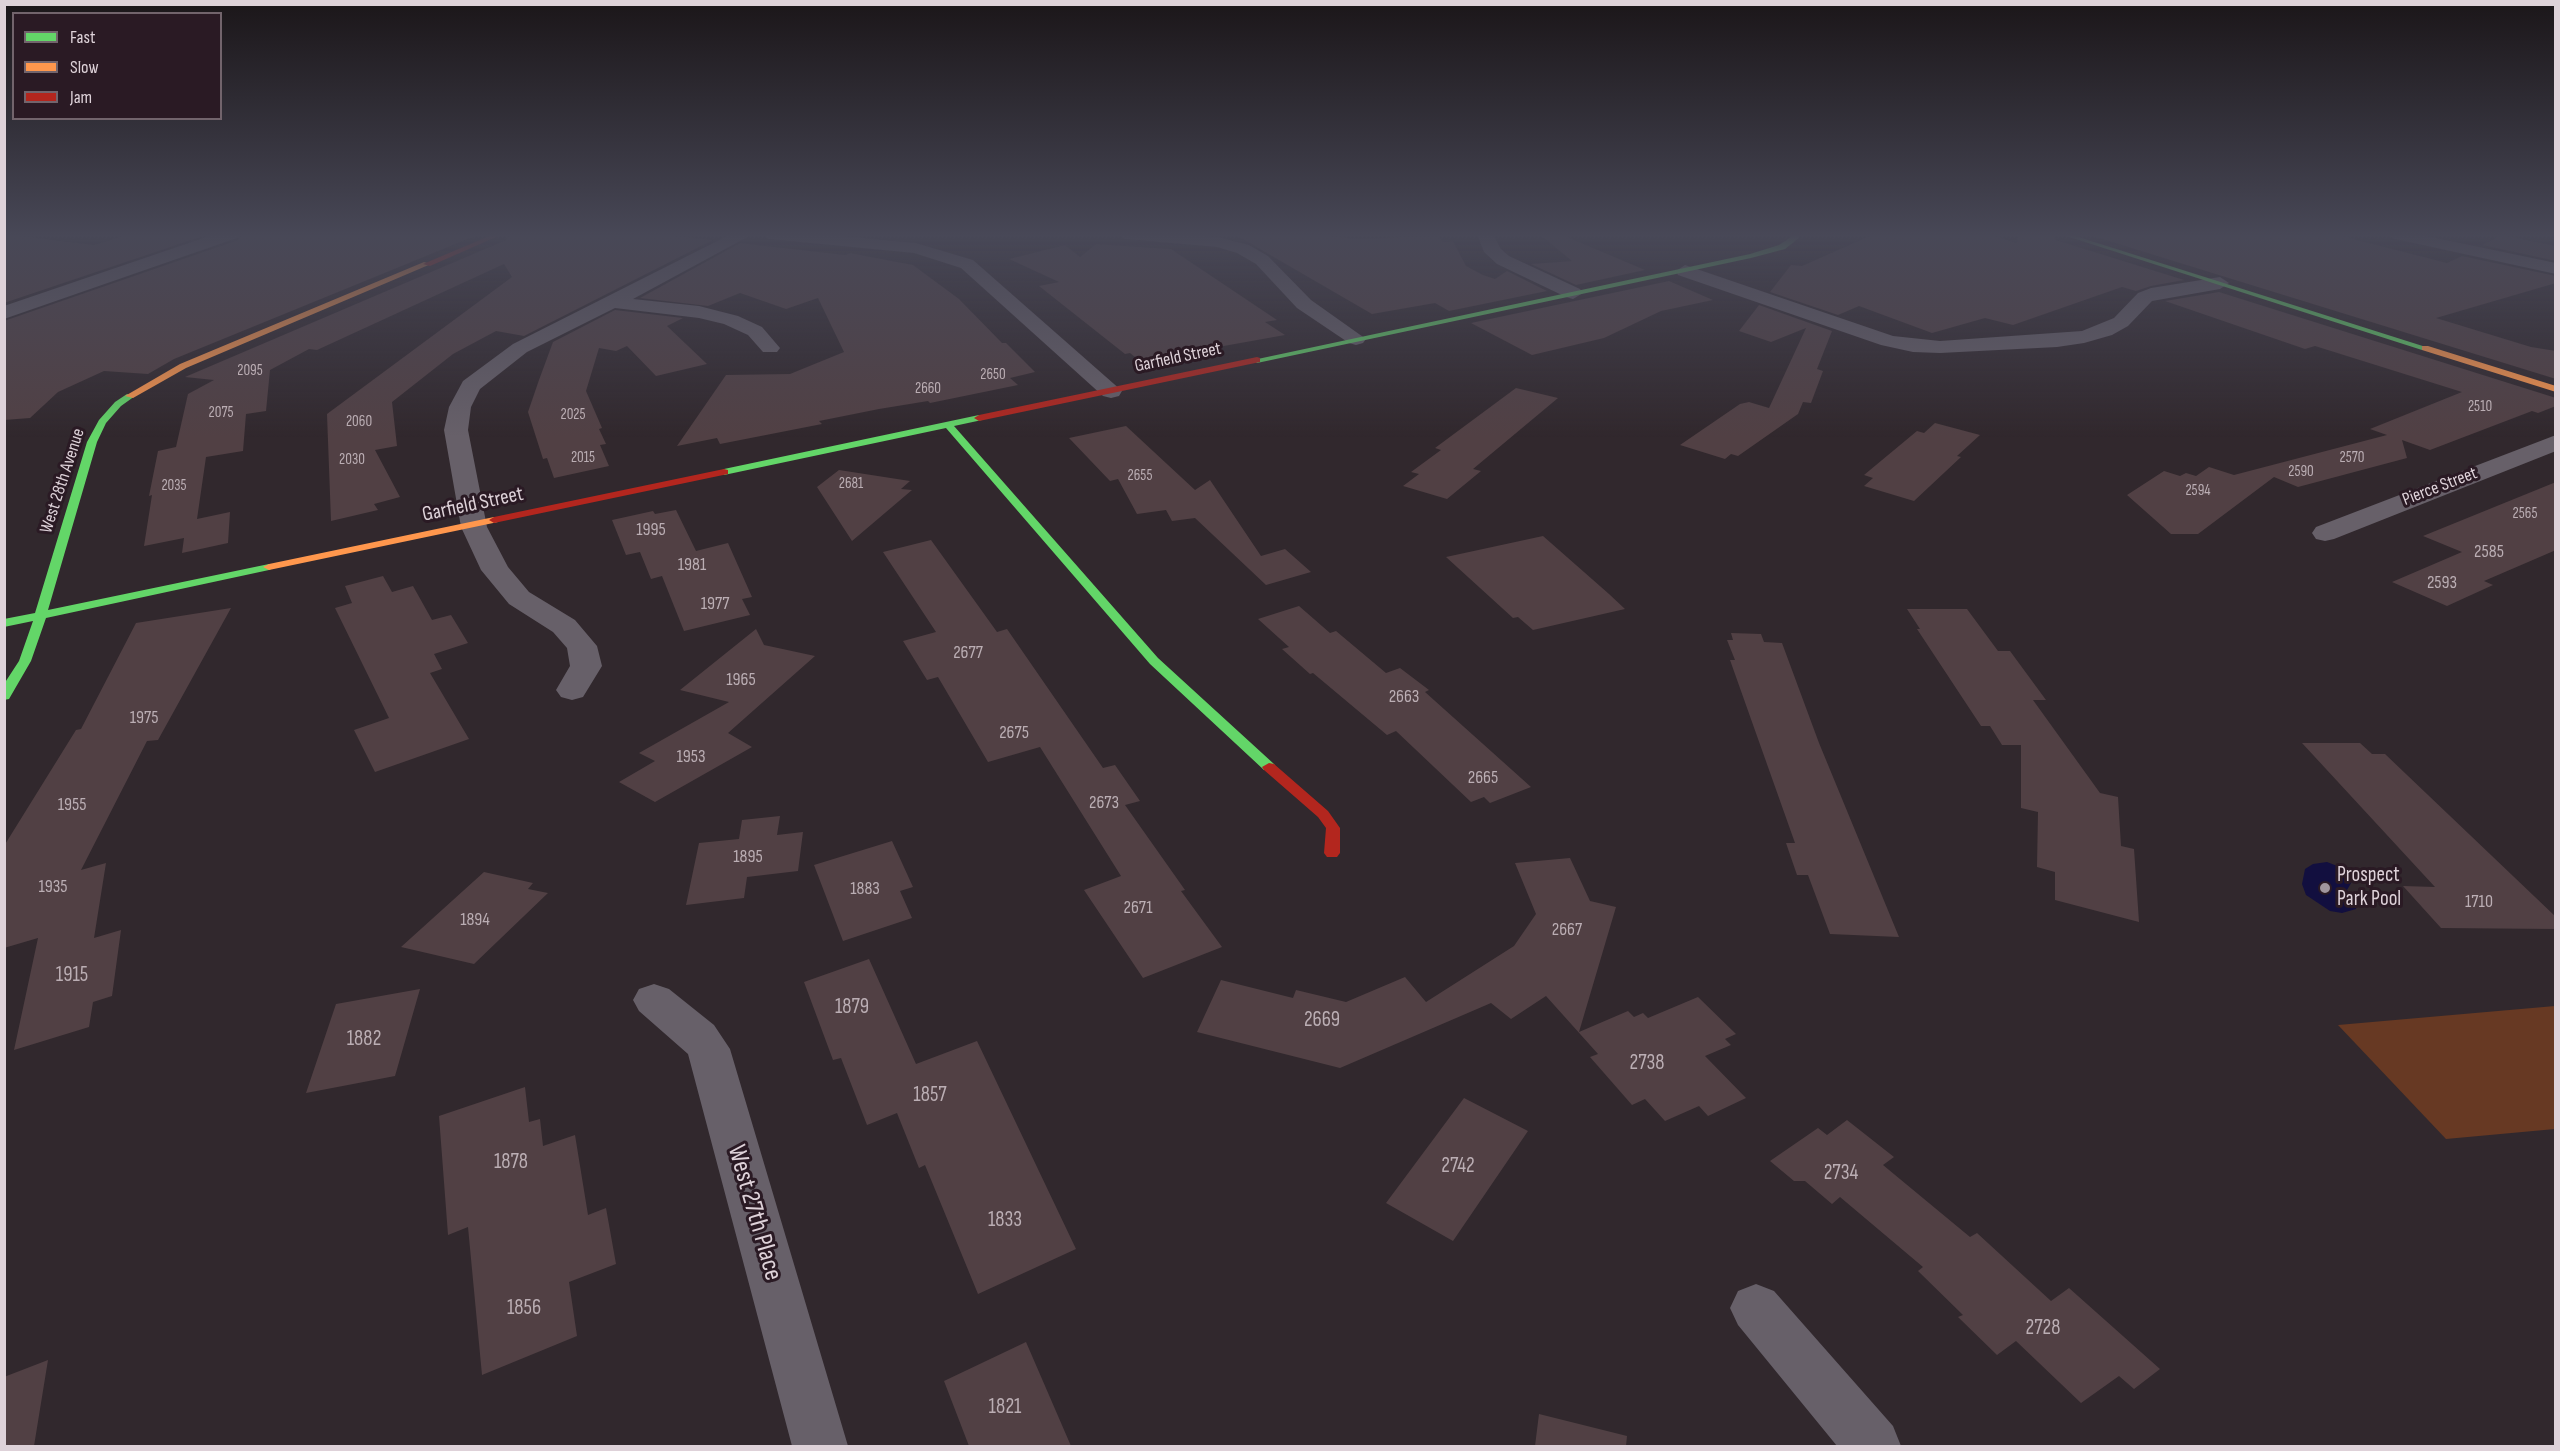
<!DOCTYPE html>
<html>
<head>
<meta charset="utf-8">
<style>
  body { margin:0 }
  #map { position:relative; width:2560px; height:1451px; overflow:hidden; background:#31282d; font-family:"Sofia Sans Condensed",sans-serif }
  canvas { display:block }
  .frame { position:absolute; inset:0; border:6px solid #ded2d9; pointer-events:none }
  .legend { position:absolute; left:12px; top:12px; width:210px; height:108px; box-sizing:border-box; background:#2a1a24; border:2px solid #72646c; margin:0; padding:8px 10px; list-style:none; font-size:18px; color:#ded2d9 }
  .legend li { display:flex; align-items:center; gap:12px; height:30px }
  .legend b { width:30px; border:2px solid #72646c }
</style>
</head>
<body>
<div id="map">
<canvas width="2560" height="1451"></canvas>
<div class="frame"></div>
<ul class="legend">
<li><b style="height:8px;background:#63d668"></b>Fast</li>
<li><b style="height:8px;background:#ff974d"></b>Slow</li>
<li><b style="height:8px;background:#b3261e"></b>Jam</li>
</ul>
</div>
<script>
const ctx = document.querySelector('canvas').getContext('2d');
ctx.lineJoin = 'round';
function fill(path, color) { ctx.fillStyle = color; ctx.fill(path, 'evenodd'); }
const shape = rows => new Path2D(rows.map(r => 'M' + r).join(''));
function strokePath(path, color, width, dash) { ctx.strokeStyle = color; ctx.lineWidth = width; ctx.lineCap = dash ? 'butt' : 'round'; ctx.setLineDash(dash || []); ctx.stroke(path); }
function write(font, color, halo, rows, align = 'center') {
  ctx.font = font + ' "Sofia Sans Condensed",sans-serif'; ctx.lineWidth = 6; ctx.setLineDash([]); ctx.textBaseline = 'middle'; ctx.strokeStyle = halo; ctx.fillStyle = color; for (const [text, x, y, turn = 0] of rows) {
    ctx.save(); ctx.translate(x, y); ctx.rotate((+turn || 0) * Math.PI / 180); ctx.textAlign = isNaN(turn) ? turn : align; if (halo) ctx.strokeText(text, 0, 0); ctx.fillText(text, 0, 0); ctx.restore();
  }
}
const green = shape([
  [2555,1006,2555,1129,2446,1139,2338,1025]
]);
const water = shape([
  [2327,862,2345,869,2354,878,2347,890,2357,904,2356,909,2342,913,2330,911,2306,895,2302,884,2305,869,2313,864]
]);
const building = shape([
  [4,234,94,245,130,234,209,234,4,303],
  [242,234,480,234,174,359,148,374,104,371,58,392,30,418,4,420,4,321,238,240],
  [510,234,653,234,713,240,524,336,496,331,453,354,392,402,397,446,375,450,400,497,374,504,378,510,331,521,327,414,512,277,504,264,317,350,309,349,270,370,266,411,246,414,243,451,206,457,197,519,230,512,228,543,182,553,184,538,144,546,152,495,149,496,158,451,176,447,188,394,214,380,185,377,506,240],
  [1234,234,1327,234,1334,237,1361,239,1438,236,1443,242,1453,241,1466,266,1483,275,1495,279,1507,271,1547,291,1449,311,1435,303,1372,314],
  [1539,234,1560,234,1645,270,1576,285,1531,264,1572,261],
  [1874,234,1988,234,2017,243,2018,234,2053,234,2056,240,2184,280,2151,286,2136,291,2122,287,2013,325,1985,318,1932,333,1859,306,1838,315,1770,292,1791,265,1802,266],
  [2086,234,2334,234,2447,263,2462,256,2556,276,2556,283,2436,318,2531,347,2556,351,2556,379],
  [2502,235,2556,246,2556,261,2482,245],
  [740,243,845,255,850,253,913,265,959,299,1002,343,1006,343,1035,372,1010,378,1018,385,930,403,928,401,879,409,819,421,822,424,720,444,717,438,677,446,726,375,790,374,844,352,818,298,786,309,740,293,708,306,640,298],
  [1096,244,1171,249,1277,320,1265,322,1285,335,1140,361,1130,353,1125,354,1039,286,1059,282,1009,259,1065,245,1080,257],
  [1669,281,1713,300,1661,311,1604,338,1532,355,1471,323],
  [2219,292,2556,398,2556,406,2538,413,2532,411,2430,450,2402,440,2407,458,2298,487,2274,477,2198,534,2171,534,2127,495,2164,471,2180,476,2186,473,2196,476,2209,467,2234,475,2387,435,2370,429,2462,392,2315,346,2305,349,2165,301],
  [1759,305,1832,331,1817,369,1823,371,1811,403,1803,402,1798,414,1738,456,1731,454,1725,459,1680,445,1740,404,1749,402,1769,408,1806,328,1771,342,1739,331],
  [615,310,683,318,667,326,707,364,656,376,627,346,616,351,599,348,586,391,602,428,599,429,606,444,600,445,609,466,554,478,547,458,543,459,528,412,539,380,553,342],
  [1516,388,1558,398,1473,469,1481,471,1447,499,1403,486,1419,474,1411,472,1441,450,1435,448],
  [1935,423,1980,435,1957,456,1961,457,1914,501,1864,486,1873,478,1864,475,1917,431,1924,433],
  [1126,426,1195,490,1210,480,1261,556,1285,549,1311,572,1266,585,1195,518,1172,521,1166,510,1137,514,1118,479,1110,481,1069,438],
  [839,470,910,481,901,489,912,490,852,541,817,487],
  [2556,482,2556,550,2484,581,2493,585,2447,606,2392,582,2462,552,2423,536],
  [676,510,696,551,728,543,752,597,742,599,750,615,684,631,662,576,651,579,640,552,626,555,612,520,653,511,655,514],
  [1543,536,1609,594,1625,609,1533,630,1518,617,1513,618,1446,557],
  [931,540,997,632,1007,629,1103,768,1115,765,1140,801,1125,805,1185,890,1181,891,1222,947,1143,978,1084,890,1121,876,1040,747,988,762,938,677,927,680,903,641,936,632,883,552],
  [383,576,392,592,413,586,432,620,451,615,468,643,434,654,442,669,430,673,469,739,375,772,354,730,389,718,335,608,352,603,345,586],
  [1299,606,1330,633,1336,631,1386,673,1400,668,1429,690,1425,692,1531,787,1490,803,1484,797,1471,802,1396,731,1387,735,1313,673,1310,674,1282,649,1289,647,1258,619],
  [231,608,158,740,147,741,81,870,106,863,94,938,121,930,112,996,93,1002,89,1027,14,1050,38,938,4,948,4,846,76,730,81,729,136,623],
  [1907,609,1967,609,1998,651,2010,651,2046,700,2033,700,2100,793,2118,797,2121,846,2134,849,2139,922,2055,900,2055,872,2037,867,2038,812,2021,808,2021,745,2002,745,1990,726,1981,726,1917,629,1920,629],
  [756,629,764,645,815,656,728,733,752,747,655,802,619,782,655,761,639,753,729,702,680,690],
  [1731,633,1761,634,1764,642,1782,643,1819,743,1899,937,1830,934,1808,875,1797,875,1786,843,1795,843,1730,660,1735,660,1727,640,1733,640],
  [2302,743,2360,743,2372,754,2385,754,2556,917,2556,929,2441,928,2403,886,2435,887],
  [780,816,777,835,803,832,798,871,747,877,744,898,686,905,699,843,739,839,742,820],
  [892,841,913,887,900,891,912,918,843,941,814,865],
  [1570,858,1590,901,1616,907,1579,1032,1628,1011,1634,1017,1643,1013,1648,1018,1698,997,1736,1034,1725,1039,1731,1045,1705,1056,1746,1098,1708,1116,1699,1106,1665,1121,1645,1099,1632,1105,1590,1057,1598,1054,1546,996,1511,1019,1491,1003,1340,1068,1197,1032,1221,980,1293,998,1296,990,1346,1002,1405,977,1426,1002,1514,946,1536,914,1515,863],
  [484,872,533,883,528,889,548,893,474,964,401,947],
  [869,959,916,1064,977,1041,1076,1249,978,1294,925,1165,919,1168,897,1113,867,1125,841,1058,833,1060,804,982],
  [420,989,395,1076,306,1093,336,1004],
  [525,1087,529,1122,540,1119,543,1146,575,1135,588,1215,606,1208,616,1264,569,1282,577,1336,482,1375,468,1227,448,1235,439,1116],
  [1464,1098,1528,1131,1453,1241,1386,1203],
  [1847,1120,1894,1157,1883,1165,1970,1237,1977,1233,2051,1301,2069,1288,2160,1369,2134,1389,2119,1376,2081,1403,2016,1341,1997,1355,1958,1317,1963,1315,1918,1271,1923,1267,1840,1197,1832,1204,1805,1181,1794,1181,1770,1161,1818,1128,1827,1135],
  [1026,1342,1071,1446,969,1446,944,1381],
  [48,1360,34,1446,4,1446,4,1377],
  [1539,1414,1627,1436,1626,1446,1535,1446]
]);
const street = shape([
  [215,234,240,234,237,238,4,319,4,306,215,234],
  [731,234,753,234,633,299,699,306,738,316,762,327,780,348,777,352,763,352,748,335,724,324,699,318,615,308,527,352,480,389,471,407,468,430,487,527,508,567,529,592,575,620,597,646,602,666,583,697,572,700,561,697,556,690,570,666,567,648,553,632,509,604,481,570,461,527,444,430,449,407,463,381,513,344,731,234],
  [760,234,820,234,916,243,973,260,1122,391,1119,396,1111,398,1103,396,961,268,914,253,769,239,760,234],
  [1116,234,1181,234,1218,237,1249,245,1268,256,1311,300,1366,339,1363,343,1356,345,1349,343,1297,308,1256,264,1237,253,1217,247,1125,239,1116,234],
  [1477,234,1493,234,1501,249,1509,256,1580,289,1583,293,1573,299,1566,297,1497,264,1484,252,1477,234],
  [2386,234,2417,234,2556,263,2556,274,2395,239,2386,234],
  [1685,265,1893,336,1940,341,2082,331,2114,318,2138,293,2151,288,2220,277,2229,283,2220,289,2152,301,2128,326,2112,335,2084,343,2057,347,1940,353,1913,352,1881,345,1678,275,1676,271,1685,265],
  [2556,435,2556,451,2334,539,2325,541,2316,539,2312,533,2316,527,2556,435],
  [654,984,669,989,714,1025,730,1049,848,1446,792,1446,688,1054,639,1011,633,1000,639,989,654,984],
  [1756,1284,1774,1291,1893,1426,1901,1446,1837,1446,1738,1325,1730,1308,1738,1291,1756,1284]
]);
const fast = shape([
  [1792,234,1798,234,1799,238,1785,249,1751,258,1257,363,1253,360,1750,254,1779,245,1791,237,1792,234],
  [2060,234,2069,234,2429,348,2422,350,2060,234],
  [127,394,135,396,121,406,106,423,97,442,48,610,269,564,275,567,269,570,46,618,31,661,9,699,4,700,4,684,19,661,33,621,4,627,4,619,35,613,87,442,99,420,115,402,127,394],
  [979,415,982,416,982,420,954,426,1158,658,1274,764,1276,767,1274,770,1264,770,1150,664,946,428,724,475,719,472,724,469,979,415]
]);
const slow = shape([
  [424,262,431,264,186,368,133,398,125,396,180,364,424,262],
  [2422,346,2428,346,2556,386,2556,392,2422,350,2422,346],
  [494,517,499,520,498,522,269,570,263,567,269,564,494,517]
]);
const jam = shape([
  [494,234,503,234,430,266,423,264,494,234],
  [1257,357,1260,358,1260,362,979,421,974,418,979,415,1257,357],
  [724,469,728,470,728,474,494,523,489,520,494,517,724,469],
  [1269,763,1274,764,1328,811,1340,828,1340,853,1337,857,1327,857,1324,853,1326,828,1318,817,1264,770,1262,767,1269,763]
]);
const markers = [
  [2325,888,6,"#a1969d"]
];
const farNumbernames = [
  ["2095",250,371],
  ["2650",993,375],
  ["2660",928,389],
  ["2510",2480,407],
  ["2075",221,413],
  ["2025",573,415],
  ["2060",359,422],
  ["2015",583,458],
  ["2570",2352,458],
  ["2030",352,460],
  ["2590",2301,472],
  ["2655",1140,476],
  ["2681",851,484],
  ["2035",174,486],
  ["2594",2198,491],
  ["2565",2525,514]
];
const farStreetnames = [
  ["Garfield Street",1178,358,-12],
  ["West 28th Avenue",63,481,-72],
  ["Pierce Street",2440,487,-21]
];
const numberNames = [
  ["1995",651,530],
  ["2585",2489,552],
  ["1981",692,565],
  ["2593",2442,583],
  ["1977",715,604],
  ["2677",968,653],
  ["1965",741,680],
  ["2663",1404,697],
  ["1975",144,718],
  ["2675",1014,733],
  ["1953",691,757],
  ["2665",1483,778],
  ["2673",1104,803],
  ["1955",72,805],
  ["1895",748,857],
  ["1935",53,887],
  ["1883",865,889],
  ["1710",2479,902],
  ["2671",1138,908],
  ["1894",475,920],
  ["2667",1567,930]
];
const streetNames = [
  ["Garfield Street",473,505,-12]
];
const poiNames = [
  ["Prospect",2337,876],
  ["Park Pool",2337,900]
];
const nearNumbernames = [
  ["1915",72,976],
  ["1879",852,1008],
  ["2669",1322,1021],
  ["1882",364,1040],
  ["2738",1647,1064],
  ["1857",930,1096],
  ["1878",511,1163],
  ["2742",1458,1167],
  ["2734",1841,1174],
  ["1833",1005,1221],
  ["1856",524,1309],
  ["2728",2043,1329],
  ["1821",1005,1408]
];
const nearStreetnames = [
  ["West 27th Place",754,1213,74]
];
fill(green, '#673923');
fill(water, '#120f3f');
fill(building, '#514044');
fill(street, '#676069');
fill(fast, '#63d668');
fill(slow, '#ff974d');
fill(jam, '#b3261e');
const sky = ctx.createLinearGradient(0, 0, 0, 437);
sky.addColorStop(0, '#1b1619');
sky.addColorStop(0.54, '#484857');
sky.addColorStop(1, '#48485700');
ctx.fillStyle = sky;
ctx.fillRect(0, 0, 2560, 437);
for (const [x, y, r, color] of markers) { const dot = new Path2D(); dot.arc(x, y, r, 0, 2 * Math.PI); ctx.fillStyle = color; ctx.fill(dot); strokePath(dot, '#2a1a24', 2); }
write('15px', '#bbaeb4', null, farNumbernames);
write('18px', '#ded2d9', '#2a1a24', farStreetnames);
write('18px', '#bbaeb4', null, numberNames);
write('21px', '#ded2d9', '#2a1a24', streetNames);
write('21px', '#ded2d9', '#2a1a24', poiNames, 'left');
write('21px', '#bbaeb4', null, nearNumbernames);
write('26px', '#ded2d9', '#2a1a24', nearStreetnames);
</script>
</body>
</html>
